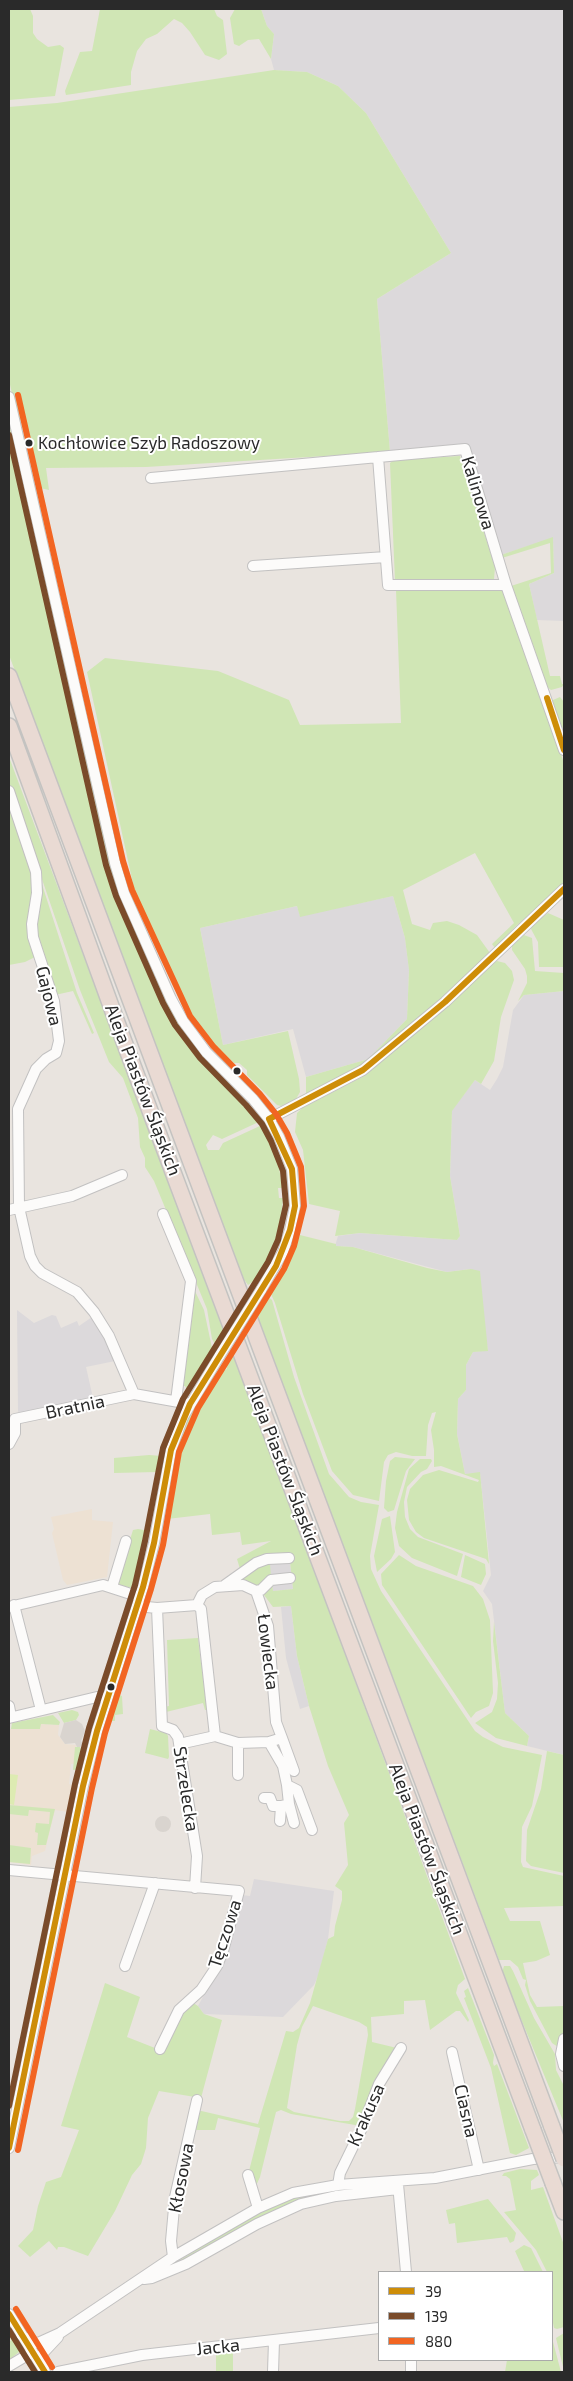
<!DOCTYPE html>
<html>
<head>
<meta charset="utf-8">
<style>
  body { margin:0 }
  #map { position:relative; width:573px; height:2381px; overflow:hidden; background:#e9e4df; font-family:"Exo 2",sans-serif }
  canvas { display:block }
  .frame { position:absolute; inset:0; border:10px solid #2a2a2a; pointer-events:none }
  .legend { position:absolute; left:378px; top:2271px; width:175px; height:90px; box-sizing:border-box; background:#fff; border:1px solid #aaa; margin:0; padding:6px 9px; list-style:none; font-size:15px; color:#2a2a2a }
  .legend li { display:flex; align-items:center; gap:10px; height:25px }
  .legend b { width:25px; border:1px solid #aaa }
</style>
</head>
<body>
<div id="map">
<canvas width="573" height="2381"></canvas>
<div class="frame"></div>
<ul class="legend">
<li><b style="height:6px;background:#ce8d08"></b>39</li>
<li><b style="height:6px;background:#7a4b2a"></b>139</li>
<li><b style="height:6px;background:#f26522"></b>880</li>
</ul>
</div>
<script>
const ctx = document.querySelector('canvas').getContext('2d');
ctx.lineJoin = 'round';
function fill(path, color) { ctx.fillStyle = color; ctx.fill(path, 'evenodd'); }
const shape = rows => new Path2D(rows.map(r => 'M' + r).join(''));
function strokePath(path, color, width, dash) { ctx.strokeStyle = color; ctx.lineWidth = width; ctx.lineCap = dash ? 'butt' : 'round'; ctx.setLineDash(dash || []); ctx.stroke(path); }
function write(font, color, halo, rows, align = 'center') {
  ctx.font = font + ' "Exo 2",sans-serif'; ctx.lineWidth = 4; ctx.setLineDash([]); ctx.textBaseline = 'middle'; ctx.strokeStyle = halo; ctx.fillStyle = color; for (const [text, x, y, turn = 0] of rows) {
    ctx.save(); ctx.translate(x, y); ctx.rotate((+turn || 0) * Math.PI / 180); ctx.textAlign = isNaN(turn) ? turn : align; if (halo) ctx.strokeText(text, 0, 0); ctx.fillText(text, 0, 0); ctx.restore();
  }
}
const industrial = shape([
  [261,9,563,9,564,621,537,620,529,584,554,573,553,538,501,555,467,445,390,452,377,299,451,253,366,113,338,86,307,72,274,70,271,59,274,34,267,26],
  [393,896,405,938,409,970,407,1019,372,1055,372,1058,306,1077,293,1029,223,1045,200,928,297,906,300,916],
  [564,991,564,1755,527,1746,529,1736,505,1713,492,1604,483,1591,491,1575,480,1473,465,1474,457,1434,458,1399,466,1390,466,1365,473,1352,488,1350,471,1269,447,1272,353,1247,335,1246,338,1236,360,1233,457,1240,460,1236,450,1176,452,1110,475,1080,490,1090,497,1079,503,1067,513,1010,524,995],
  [17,1310,34,1323,52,1315,56,1316,61,1328,77,1321,79,1326,92,1317,106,1339,115,1361,86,1367,93,1398,20,1414,18,1411],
  [289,1553,293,1589,273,1591,268,1557],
  [291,1606,297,1656,309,1706,300,1709,286,1658,281,1607],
  [254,1879,334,1891,328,1939,319,1974,314,1985,283,2017,204,2014,198,2006,224,1958,242,1895,250,1896]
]);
const education = shape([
  [92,1509,92,1520,113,1522,107,1577,67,1585,63,1580,52,1533,54,1529,51,1517],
  [41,1724,59,1725,58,1735,65,1744,76,1745,74,1764,71,1764,69,1784,74,1785,68,1812,55,1810,45,1851,32,1856,31,1865,9,1862,9,1729,40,1729]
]);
const green = shape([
  [9,9,30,9,33,16,33,33,37,39,48,47,60,45,64,48,55,96,9,100],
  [100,9,214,9,217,16,223,20,227,54,219,60,205,55,190,32,182,23,174,19,157,34,146,39,137,51,131,72,131,85,66,95,65,91,80,52,92,51],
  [235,9,261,9,267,26,274,34,271,59,259,39,248,40,239,46,234,44,230,18],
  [274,70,307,72,338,86,366,113,451,253,377,299,390,452,146,467,46,468,49,490,40,488,38,486,24,422,17,417,9,380,9,107,57,103],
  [9,417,20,467,18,468,114,871,205,1058,263,1120,222,1139,213,1135,206,1145,208,1150,219,1150,223,1143,262,1125,277,1153,282,1188,278,1188,279,1198,283,1198,280,1229,261,1276,248,1285,243,1278,9,655],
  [460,456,495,567,494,579,486,582,395,581,390,463,394,460],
  [553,537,554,573,529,584,550,676,560,676,562,684,564,684,562,687,551,690,546,686,511,586,551,573,550,543,502,558,501,555],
  [503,588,564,763,564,885,516,926,495,948,492,944,514,923,475,853,403,890,412,924,430,930,433,923,447,921,459,925,477,935,490,953,444,1000,360,1070,306,1094,306,1077,372,1058,372,1055,407,1019,409,970,405,938,393,896,300,917,297,906,200,928,223,1045,288,1031,299,1079,300,1092,296,1099,281,1106,277,1105,247,1075,247,1070,239,1063,234,1063,211,1041,195,1021,180,993,135,893,87,672,105,658,218,671,289,700,300,725,401,723,396,590],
  [560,697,564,702,563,728,560,727,552,705,553,700],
  [9,757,225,1333,216,1346,212,1339,207,1309,154,1181,145,1167,145,1158,140,1147,138,1118,123,1078,109,1062,80,990,9,783],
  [9,797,32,863,35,957,25,962,9,965],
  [38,872,77,993,94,1033,92,1034,73,991,55,995,34,929],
  [548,913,564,920,564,967,539,967,538,942,531,929,532,925],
  [524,935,532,938,535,971,564,973,564,991,524,995,518,1001,527,983,527,976,525,969,512,950,512,946],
  [497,961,505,963,512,971,514,980,501,1017,494,1061,481,1084,475,1080,452,1111,450,1176,460,1236,457,1240,360,1233,335,1236,340,1211,309,1204,303,1150,295,1132,297,1113,302,1108,362,1077,441,1011,490,965],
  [300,1235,336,1244,336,1246,353,1247,427,1268,447,1272,471,1269,480,1271,488,1351,473,1352,466,1365,466,1390,458,1399,457,1434,465,1474,480,1472,489,1564,486,1559,424,1538,416,1532,409,1520,407,1500,410,1489,423,1475,439,1470,478,1482,479,1480,441,1466,434,1467,434,1450,431,1430,436,1412,432,1413,428,1425,426,1456,412,1456,396,1452,388,1455,384,1462,379,1501,353,1495,332,1471,303,1394,275,1303,270,1292,276,1286,288,1264],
  [194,1289,204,1310,212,1348,187,1389,185,1386,181,1386],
  [267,1296,272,1300,294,1377,329,1474,349,1497,361,1502,379,1505,370,1556,371,1569,381,1591,475,1731,483,1737,503,1747,542,1755,532,1806,522,1827,521,1862,523,1867,564,1876,564,1906,504,1908,510,1921,540,1921,550,1955,536,1961,523,1963,530,1995,537,2007,564,2006,564,2032,558,2047,552,2043,530,2001,525,1985,526,1980,523,1979,518,1967,510,1960,499,1960,256,1313],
  [233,1350,465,1979,458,1985,456,1993,469,2020,468,2022,460,2011,456,2011,430,2030,425,2000,404,2001,404,2014,371,2017,372,2042,397,2048,361,2126,291,2114,281,2110,276,2112,260,2177,255,2188,249,2171,260,2128,218,2118,215,2130,191,2130,197,2110,258,2124,286,2031,293,2032,299,2028,310,2003,328,1939,334,1936,335,1926,342,1900,342,1891,335,1886,348,1865,344,1823,349,1815,328,1766,309,1706,297,1656,291,1606,273,1607,264,1595,263,1591,272,1584,273,1591,293,1589,289,1553,240,1569,237,1559,271,1541,242,1545,240,1532,212,1535,210,1514,167,1519,184,1442,193,1420,218,1377,220,1369,223,1371,227,1369,225,1362],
  [313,2006,359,2022,367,2027,368,2035,355,2109,353,2117,349,2121,340,2121,294,2112,287,2108,297,2045,302,2027],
  [216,1368,216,1375,196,1407,183,1437,164,1510,171,1465,185,1422],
  [149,1455,162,1456,160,1470,157,1472,114,1473,114,1458],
  [395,1457,415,1459,406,1471,394,1510,388,1512,384,1508,386,1481,390,1461],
  [420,1459,431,1459,432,1461,427,1469,421,1472,407,1487,404,1502,405,1517,410,1529,418,1537,463,1554,457,1576,412,1558,399,1546,395,1528,397,1512,409,1469],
  [390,1516,395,1552,391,1559,377,1572,374,1556,382,1519],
  [138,1529,149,1531,133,1588,119,1585,118,1578,133,1530],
  [399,1555,416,1566,473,1586,483,1599,490,1620,493,1693,489,1706,476,1712,471,1718,382,1585,381,1574],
  [465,1555,485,1564,486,1574,481,1585,461,1577],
  [258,1564,270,1564,271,1576,260,1587,245,1582,243,1578],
  [494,1622,505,1713,529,1736,527,1746,496,1738,475,1723,492,1712,497,1699,498,1683,493,1641],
  [198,1638,201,1663,205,1663,206,1668,202,1668,208,1710,205,1710,203,1703,166,1712,164,1707,169,1706,167,1640],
  [117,1694,122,1696,123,1714,115,1715,115,1721,111,1721],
  [72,1710,78,1712,79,1715,76,1720,64,1723,58,1713],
  [53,1715,60,1722,59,1725,41,1724,40,1729,11,1729,12,1723],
  [150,1729,166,1733,168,1736,169,1757,168,1759,145,1753],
  [75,1747,80,1747,83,1754,79,1769,73,1770],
  [547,1751,564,1755,564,1873,531,1866,526,1861,527,1830,541,1789],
  [9,1805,55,1809,46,1845,37,1845,38,1833,35,1832,36,1823,49,1824,50,1812,29,1810,28,1816,9,1814],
  [9,1845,31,1848,30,1864,9,1862],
  [504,1966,510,1966,513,1971,534,2018,555,2054,556,2070,564,2086,564,2123,502,1973],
  [105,1983,140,1997,127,2037,155,2048,177,2016,190,2001,198,2006,204,2014,222,2020,201,2098,159,2091,148,2118,146,2148,141,2164,132,2175,115,2211,88,2256,64,2247,58,2247,57,2250,49,2241,30,2257,18,2246,33,2230,38,2206,46,2182,61,2177,79,2130,61,2126],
  [468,1988,494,2055,493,2063,494,2066,497,2064,529,2148,516,2155,510,2153,491,2068,464,1998,466,1997,464,1991],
  [520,2169,537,2170,539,2175,531,2181,531,2190,543,2187,564,2245,564,2327,557,2329,554,2328,552,2318,552,2272,547,2272,536,2250,504,2212,516,2210,510,2179,506,2176,502,2176,504,2173],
  [373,2188,319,2197,165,2269,253,2216,283,2202,298,2196,323,2192],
  [488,2199,516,2233,514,2241,510,2243,507,2237,457,2243,455,2223,449,2224,446,2210],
  [524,2245,531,2248,543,2272,511,2272,524,2271,515,2251],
  [9,2327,17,2341,19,2352,9,2360,9,2341,11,2341],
  [564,2333,564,2371,556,2338],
  [552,2338,561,2372,505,2372,507,2360,552,2360],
  [233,2353,233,2372,216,2372,216,2354]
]);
const pitch = shape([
  [9,1774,18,1775,14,1805,9,1804]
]);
const plaza = shape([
  [76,1720,82,1724,85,1731,81,1741,83,1744,80,1747,77,1747,75,1743,65,1744,60,1737,64,1723],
  '155 1824a8 8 0 1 1 16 0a8 8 0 1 1-16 0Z'
]);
const minor = shape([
  [9,397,115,863,124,893,171,999,183,1021,206,1052,253,1099,269,1119,279,1137,292,1169,295,1206,290,1230,283,1252,261,1290],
  [378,457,388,585,506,585],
  [151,478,465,449,506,585,564,750],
  [253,566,386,557],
  [9,791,36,872,37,893,32,924,33,937,54,1001,59,1041,56,1053,46,1059,36,1069,18,1109,19,1207,30,1256,35,1266,42,1273,77,1292,94,1312,109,1336,134,1394,190,1404],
  [269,1119,363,1070,445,1002,564,889],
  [9,1210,72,1196,122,1175],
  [163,1214,191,1281,176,1401],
  [9,1444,15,1433,15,1419,134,1394],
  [225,1585,256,1563,267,1559,289,1558],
  [112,1587,126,1541],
  [256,1591,261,1590,271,1580,290,1578],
  [14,1605,41,1710],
  [137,1606,157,1608,197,1605,201,1609,215,1736,238,1743,269,1742,282,1738,276,1722,268,1626,256,1591,243,1585,215,1587,202,1595,197,1605],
  [9,1607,103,1585,140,1597],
  [157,1608,162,1726,173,1730,178,1737,197,1856,195,1888],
  [9,1706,11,1717],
  [9,1718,97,1697,107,1698],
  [282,1738,294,1771],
  [269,1742,283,1766,287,1785,297,1790,312,1830],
  [179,1744,215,1736],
  [238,1775,238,1743],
  [287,1785,289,1804,294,1823],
  [264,1798,270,1798,273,1806,281,1806],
  [280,1821,281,1806,289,1804],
  [9,1870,239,1891,223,1951,217,1966,201,1990,179,2010,160,2049],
  [125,1966,155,1883],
  [564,2039,561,2054,564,2066],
  [452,2052,479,2170],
  [9,2148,83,1786,97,1731,143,1587,154,1543,171,1450,183,1417,220,1355],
  [248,2175,258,2208],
  [398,2184,406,2272],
  [338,2185,340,2173,362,2128,379,2084,401,2048],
  [173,2257,171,2241,175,2197,197,2100],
  [144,2279,152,2278,186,2264,257,2224,301,2204,336,2196,398,2189],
  [9,2314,45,2372],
  [21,2335,32,2342,38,2343,60,2333,173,2257,258,2208,293,2193,338,2185,435,2178,533,2159,564,2157],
  [411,2360,411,2372],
  [9,2366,31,2353],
  [44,2369,43,2353,58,2337],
  [58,2372,142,2355,379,2328],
  [273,2372,274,2341]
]);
const highway = shape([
  [9,676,552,2127],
  [9,726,123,1039,533,2130],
  [553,2183,564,2212]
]);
const minorBridge = shape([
  [220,1355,261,1290]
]);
const highwayBridge = shape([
  [552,2127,564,2159],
  [533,2130,553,2183]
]);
const bus1 = shape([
  [547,698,564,750],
  [269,1119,363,1070,445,1002,564,889],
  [9,2148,83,1786,97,1731,143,1587,154,1543,171,1450,190,1404,276,1266,290,1230,295,1206,292,1169,269,1119],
  [9,2314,45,2372]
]);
const bus2 = shape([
  [9,435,106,865,116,896,163,1003,175,1025,200,1058,246,1105,262,1124,271,1141,283,1171,286,1205,278,1240,268,1262,183,1399,163,1448,145,1541,135,1585,89,1728,75,1784,9,2106],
  [9,2330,35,2372]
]);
const bus3 = shape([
  [18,395,123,861,132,890,190,1016,213,1046,260,1094,276,1114,287,1133,301,1167,304,1206,294,1246,284,1269,198,1408,179,1452,163,1545,151,1589,105,1733,92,1788,18,2150],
  [16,2309,52,2367]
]);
const markers = [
  [29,443,4.5,"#2a2a2a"],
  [237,1071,4.5,"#2a2a2a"],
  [111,1687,4.5,"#2a2a2a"]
];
const busNames = [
  ["Kochłowice Szyb Radoszowy",38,443]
];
const streetNames = [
  ["Kalinowa",478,493,73],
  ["Gajowa",49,996,76],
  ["Aleja Piastów Śląskich",143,1090,69],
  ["Bratnia",75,1407,-12],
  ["Aleja Piastów Śląskich",285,1470,69],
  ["Łowiecka",268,1652,83],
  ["Strzelecka",186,1789,81],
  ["Aleja Piastów Śląskich",427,1849,69],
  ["Tęczowa",225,1934,-72],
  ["Ciasna",466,2111,77],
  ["Krakusa",366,2115,-66],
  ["Kłosowa",181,2178,-79],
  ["Jacka",218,2347,-6]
];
fill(industrial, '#dcd9db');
fill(education, '#ede1d3');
fill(green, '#d0e6b5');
fill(pitch, '#ddebb2');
fill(plaza, '#d9d4cf');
strokePath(minor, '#c2c1c1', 12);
strokePath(highway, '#c4c3c1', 18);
strokePath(minor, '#fcfbfa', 10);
strokePath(highway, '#e9dad3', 15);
strokePath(minorBridge, '#c2c1c1', 12, []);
strokePath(highwayBridge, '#c4c3c1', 18, []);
strokePath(minorBridge, '#fcfbfa', 10);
strokePath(highwayBridge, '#e9dad3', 15);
strokePath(bus1, '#ce8d08', 6);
strokePath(bus2, '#7a4b2a', 6);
strokePath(bus3, '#f26522', 6);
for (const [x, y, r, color] of markers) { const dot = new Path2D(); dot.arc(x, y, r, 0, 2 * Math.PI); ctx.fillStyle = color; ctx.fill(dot); strokePath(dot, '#fff', 2); }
write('17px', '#2a2a2a', '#fff', busNames, 'left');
write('18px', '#2a2a2a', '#fff', streetNames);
</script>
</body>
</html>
